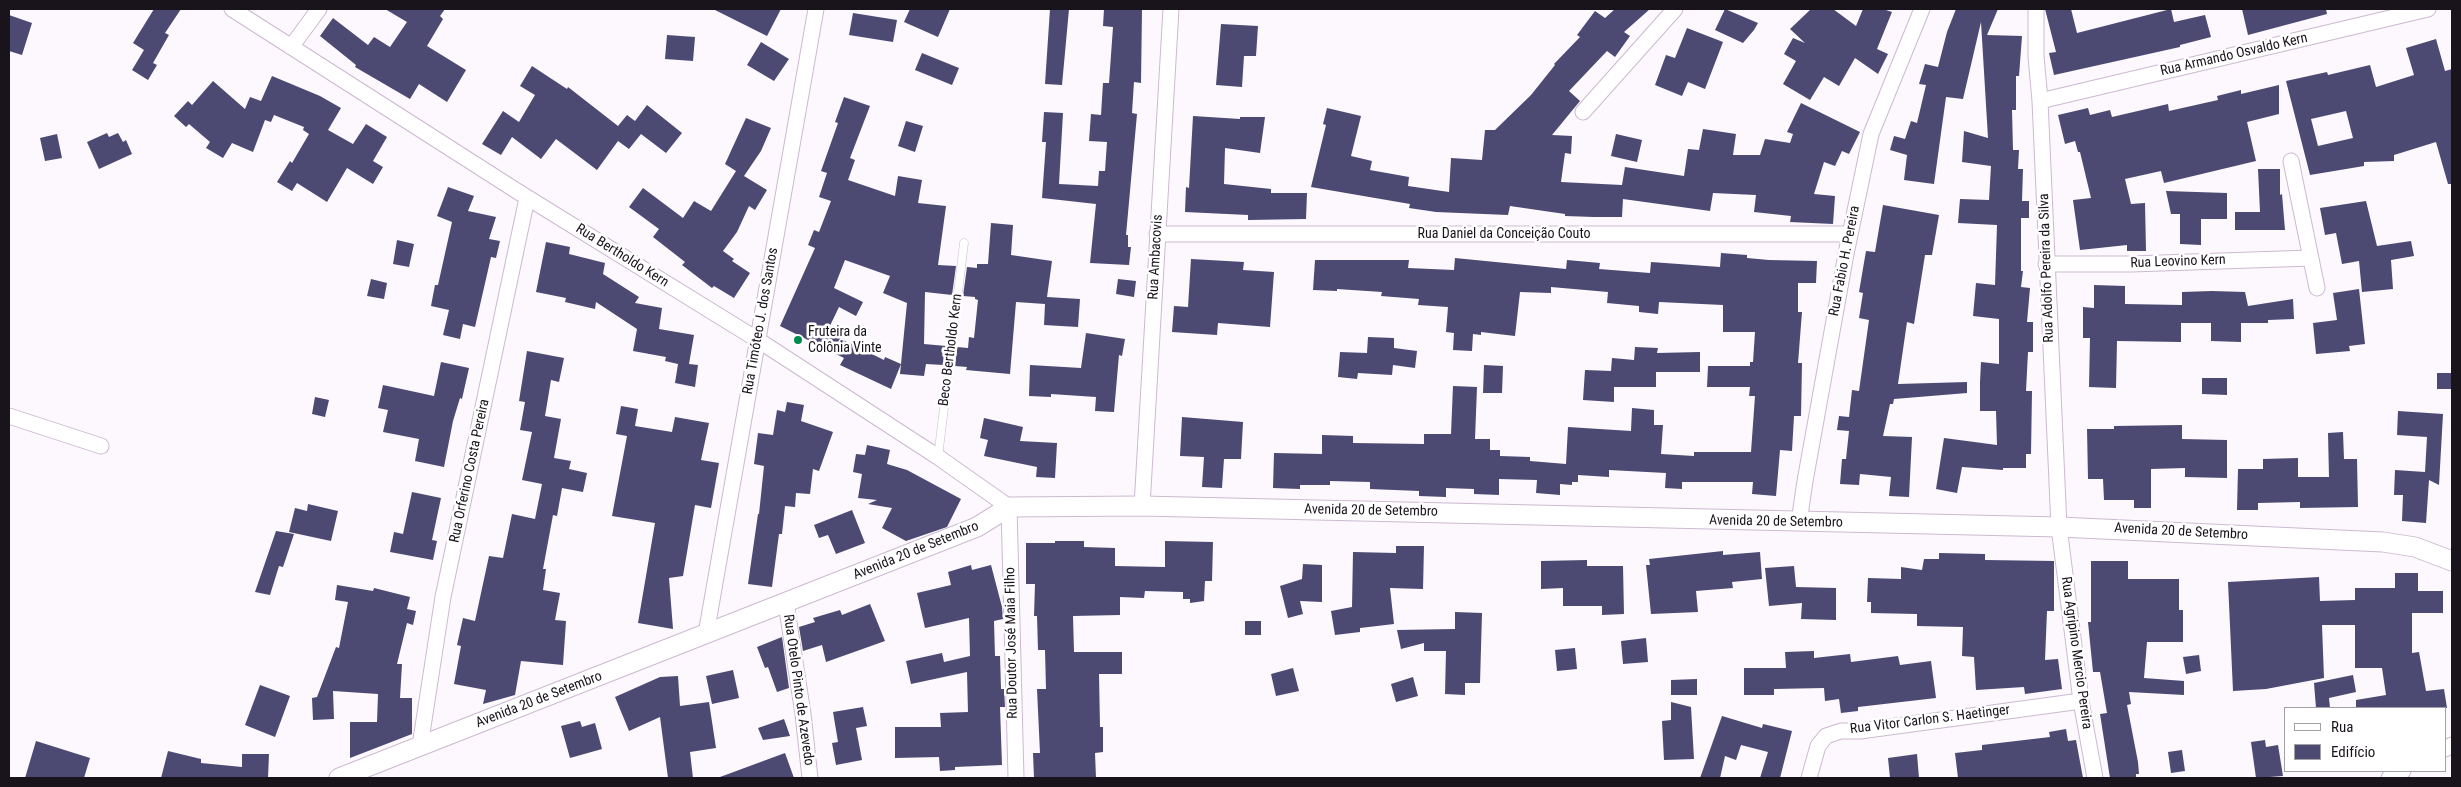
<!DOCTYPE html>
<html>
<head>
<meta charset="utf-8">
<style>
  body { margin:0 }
  #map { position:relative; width:2461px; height:787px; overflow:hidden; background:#fcf8fd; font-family:"Roboto Condensed",sans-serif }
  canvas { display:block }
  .frame { position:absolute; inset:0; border:10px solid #19131b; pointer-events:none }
  .legend { position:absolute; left:2284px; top:707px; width:162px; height:65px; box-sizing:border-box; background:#fff; border:1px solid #a3a1a4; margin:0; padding:6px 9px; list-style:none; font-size:15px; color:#19131b }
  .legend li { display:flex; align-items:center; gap:10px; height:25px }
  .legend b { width:25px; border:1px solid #a3a1a4 }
</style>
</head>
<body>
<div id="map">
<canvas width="2461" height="787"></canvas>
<div class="frame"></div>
<ul class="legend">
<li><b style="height:6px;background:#fff"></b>Rua</li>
<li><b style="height:14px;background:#4c4972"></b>Edifício</li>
</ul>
</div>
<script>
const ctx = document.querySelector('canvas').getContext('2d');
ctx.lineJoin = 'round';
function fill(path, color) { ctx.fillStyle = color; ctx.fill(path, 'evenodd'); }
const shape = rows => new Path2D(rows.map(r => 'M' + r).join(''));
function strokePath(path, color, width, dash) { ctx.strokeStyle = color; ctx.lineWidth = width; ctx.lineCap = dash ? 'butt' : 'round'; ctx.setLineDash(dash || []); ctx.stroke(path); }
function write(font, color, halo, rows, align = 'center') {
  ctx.font = font + ' "Roboto Condensed",sans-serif'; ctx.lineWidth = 5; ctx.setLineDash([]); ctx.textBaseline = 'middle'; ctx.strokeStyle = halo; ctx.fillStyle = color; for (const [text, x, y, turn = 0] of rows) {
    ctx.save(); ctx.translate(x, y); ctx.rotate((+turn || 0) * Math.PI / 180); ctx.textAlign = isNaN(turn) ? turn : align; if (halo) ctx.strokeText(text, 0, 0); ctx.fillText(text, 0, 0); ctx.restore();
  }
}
const building = shape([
  [154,9,181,9,165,33,169,35,153,63,157,65,148,80,132,70,144,50,133,43],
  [385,9,445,9,440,16,443,19,427,46,466,70,447,102,419,84,410,99,355,67,356,65,320,36,333,18,368,45,374,37,390,47,407,22],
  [713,9,781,9,767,36],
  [910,9,950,9,938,37,904,22],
  [1050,9,1069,9,1062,85,1045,84],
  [1104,9,1142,9,1141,83,1134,82,1132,113,1137,114,1126,235,1128,235,1128,247,1131,247,1129,265,1090,263,1096,204,1042,198,1046,142,1042,142,1044,112,1063,113,1059,184,1098,186,1099,171,1105,171,1107,142,1089,141,1091,114,1101,115,1103,83,1109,83,1113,27,1103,26],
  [1615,9,1650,9,1624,32,1630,36,1615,57,1607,51,1569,91,1580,101,1552,135,1572,136,1571,154,1565,153,1561,182,1622,185,1625,167,1684,176,1688,149,1699,150,1703,129,1736,134,1733,155,1760,155,1765,139,1790,143,1793,134,1787,132,1801,103,1860,132,1849,154,1842,151,1835,166,1824,162,1814,194,1835,196,1833,224,1790,222,1791,216,1754,212,1756,195,1713,193,1710,211,1623,199,1622,217,1594,217,1565,216,1565,214,1510,206,1508,215,1436,212,1409,208,1410,204,1311,187,1326,125,1323,124,1327,108,1361,116,1351,156,1372,161,1370,170,1409,177,1408,186,1449,192,1451,158,1482,160,1485,130,1495,130,1531,95,1555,65,1554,64,1580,37,1577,35,1595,11,1605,18],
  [1725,9,1758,23,1754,30,1743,43,1715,30],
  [1811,9,1833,9,1856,26,1863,9,1883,9,1892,12,1877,49,1888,54,1878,74,1855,58,1839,86,1824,77,1810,100,1783,84,1796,61,1784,54,1793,38,1805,43,1790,29],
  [1956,9,1998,9,1987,35,2022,36,2019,76,2016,76,2016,110,2012,110,2013,150,2019,150,2018,169,2023,169,2022,201,2029,201,2029,218,2021,218,2021,271,2023,271,2021,287,2030,288,2027,322,2033,322,2033,352,2028,352,2026,391,2032,391,2031,454,2026,454,2026,468,2003,468,2003,470,1962,467,1957,493,1936,489,1944,438,1997,445,1996,411,1980,411,1980,382,1981,362,1999,364,1999,319,1973,316,1976,283,1995,285,1997,225,1958,223,1960,199,1989,200,1991,166,1962,162,1964,131,1988,138,1981,22,1963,99,1946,97,1934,184,1904,180,1907,155,1890,150,1894,136,1905,139,1911,121,1917,123,1926,85,1919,84,1925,64,1938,67,1947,32],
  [2045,9,2071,9,2077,33,2171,9,2174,22,2205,15,2211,37,2180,45,2180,47,2054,75,2049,53,2056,52],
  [2242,9,2326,9,2327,14,2248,35],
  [853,13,897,20,893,42,849,35],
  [9,15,32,23,22,55,9,51],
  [1221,24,1258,26,1256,56,1244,56,1242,87,1216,85],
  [1687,28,1723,42,1705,89,1688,82,1682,96,1655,85,1666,55,1675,58],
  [667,35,695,37,693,61,665,59],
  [2436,39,2445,71,2452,69,2452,184,2448,184,2436,142,2394,155,2394,161,2364,162,2364,166,2310,175,2286,81,2327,72,2328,75,2370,65,2376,87,2414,75,2406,48],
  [2346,111,2353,138,2318,146,2311,119],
  [761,42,789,59,774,81,747,65],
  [922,53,959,68,952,85,915,70],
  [532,66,567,89,568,87,618,126,627,115,635,121,647,105,682,133,666,153,641,134,629,149,618,141,597,170,556,139,541,159,512,137,501,155,482,144,503,111,519,122,535,95,520,86],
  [272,76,320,96,341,108,328,130,353,144,366,124,387,137,373,161,383,167,373,184,347,168,327,202,297,183,292,191,277,182,290,161,292,163,309,134,303,130,304,127,274,115,271,122,265,120,253,152,232,143,223,158,206,148,210,142,189,124,186,127,174,116,188,101,192,105,213,81,245,109,250,97,261,101],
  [2279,85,2279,114,2247,122,2256,161,2164,183,2161,171,2125,179,2131,204,2145,203,2146,251,2127,251,2127,245,2080,250,2073,200,2091,198,2080,152,2078,152,2075,141,2065,144,2058,115,2088,108,2090,115,2110,110,2112,117,2168,104,2169,111,2218,100,2217,96,2241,90,2241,94],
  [844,97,870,106,850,158,855,160,848,180,895,196,898,176,922,180,918,203,946,206,938,265,956,266,952,295,925,292,924,344,946,346,943,365,926,364,924,376,900,374,907,303,883,293,890,276,845,260,834,288,863,302,856,316,839,307,827,332,884,360,885,357,901,364,891,389,840,365,844,358,780,326,815,248,808,245,814,230,819,232,831,201,819,197,827,173,821,171,838,123,835,122],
  [1193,116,1240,119,1240,117,1265,117,1260,153,1225,148,1224,184,1271,189,1271,193,1307,193,1306,219,1248,220,1248,215,1185,212,1186,187,1189,188],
  [746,118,771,128,761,151,744,176,767,190,755,210,749,206,737,232,723,251,734,259,732,261,750,273,734,298,714,286,712,288,682,265,685,262,653,237,659,229,629,207,643,188,683,218,694,201,711,211,736,171,725,164],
  [906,121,923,126,915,152,898,146],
  [107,133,109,137,118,133,123,142,126,140,132,154,99,169,87,142],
  [57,134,62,158,45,161,40,138],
  [1616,134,1642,140,1637,162,1611,156],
  [2258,169,2280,169,2280,195,2282,194,2285,230,2235,230,2235,212,2260,212],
  [448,187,474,196,468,211,496,217,489,239,500,241,496,258,491,257,475,327,463,324,460,339,443,335,449,310,431,306,435,285,438,285,452,222,437,216],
  [2166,191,2227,193,2227,219,2201,219,2201,245,2180,244,2180,214,2171,214],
  [2366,201,2377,246,2411,241,2414,256,2391,260,2393,289,2362,292,2359,261,2342,264,2336,233,2325,235,2320,208],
  [1883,205,1939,215,1932,255,1925,255,1914,324,1907,322,1898,384,1967,382,1967,393,1894,399,1893,404,1890,404,1883,436,1912,437,1909,497,1889,496,1891,477,1860,474,1859,485,1840,484,1842,459,1846,459,1849,431,1837,430,1839,416,1849,417,1852,390,1859,391,1869,320,1859,318,1863,293,1859,292,1866,251,1875,252],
  [991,223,1013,225,1011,255,1052,261,1047,297,1080,299,1078,327,1044,325,1045,304,1016,302,1010,374,966,370,967,367,955,366,957,347,968,348,969,337,974,338,978,300,975,299,975,297,963,296,967,267,977,268,977,264,988,264],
  [397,240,414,244,409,267,393,264],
  [546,242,570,247,569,254,605,263,603,274,639,297,635,303,662,308,659,329,694,335,689,364,698,365,695,387,675,383,678,364,665,361,666,357,633,351,637,329,596,302,595,309,565,302,566,298,536,292],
  [1721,253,1747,255,1747,258,1769,260,1817,261,1816,283,1798,283,1798,312,1802,312,1798,363,1802,363,1801,416,1794,416,1792,451,1780,450,1776,496,1752,494,1753,482,1682,482,1682,489,1665,488,1666,473,1609,470,1609,477,1578,475,1578,482,1572,482,1572,485,1560,484,1560,495,1536,493,1537,480,1499,479,1499,495,1474,494,1474,489,1446,488,1446,497,1419,496,1419,491,1370,489,1370,482,1330,481,1330,485,1300,485,1300,489,1273,488,1274,453,1322,454,1322,435,1353,436,1353,443,1424,444,1424,434,1451,434,1453,386,1477,387,1475,439,1490,439,1490,450,1500,450,1500,456,1530,457,1530,461,1566,464,1568,427,1631,431,1632,408,1654,410,1654,425,1663,425,1661,454,1694,456,1694,452,1751,452,1755,396,1749,396,1750,387,1707,387,1708,366,1750,366,1750,362,1753,362,1755,332,1723,332,1723,305,1659,302,1658,314,1639,312,1639,306,1607,303,1608,292,1551,287,1551,293,1520,292,1515,336,1481,332,1481,335,1473,334,1472,351,1453,350,1454,333,1446,332,1448,307,1418,305,1419,299,1381,296,1382,292,1337,289,1337,291,1313,290,1315,260,1409,260,1408,268,1454,270,1455,258,1566,269,1567,260,1600,263,1599,269,1650,273,1651,262,1720,267],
  [1191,259,1244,262,1243,270,1274,272,1270,327,1218,323,1217,335,1172,332,1174,306,1188,307],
  [371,279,387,283,384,299,367,296],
  [1118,279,1136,281,1134,297,1116,294],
  [2094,285,2125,286,2125,304,2182,305,2182,292,2212,291,2245,292,2248,306,2293,299,2294,319,2268,320,2268,323,2241,323,2241,342,2211,341,2211,323,2181,323,2181,342,2117,341,2116,388,2089,387,2090,338,2083,338,2083,307,2094,308],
  [2359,289,2365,344,2349,346,2350,351,2316,354,2313,323,2337,320,2333,293],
  [1086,333,1125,339,1122,356,1119,355,1114,412,1095,411,1096,397,1051,394,1051,397,1029,396,1030,365,1081,368],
  [1368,337,1394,338,1394,348,1417,351,1415,368,1393,365,1392,375,1358,373,1357,379,1338,377,1340,352,1367,353],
  [1635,347,1658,348,1657,353,1700,352,1700,372,1656,372,1656,387,1614,387,1614,402,1583,400,1585,370,1611,371,1612,358,1634,360],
  [527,351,564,358,559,382,551,380,545,416,561,419,554,458,571,461,569,469,587,473,583,492,562,488,557,516,553,515,543,569,546,569,543,590,560,593,555,620,566,621,563,665,521,661,515,695,483,704,486,690,454,684,461,646,457,645,463,618,475,621,489,556,503,558,512,514,535,519,542,484,522,480,532,432,520,430,525,402,519,401],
  [441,362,469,368,462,399,460,398,453,421,444,467,415,461,419,439,383,432,388,410,378,408,383,385,434,396],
  [1484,365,1503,366,1502,393,1483,393],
  [2437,373,2452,373,2452,389,2437,389],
  [2202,378,2227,378,2227,395,2202,394],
  [315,397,329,400,325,417,312,414],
  [787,402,804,405,801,421,833,432,819,471,813,469,810,494,796,493,795,507,785,506,782,534,779,534,772,587,748,584,758,514,759,514,764,466,754,464,758,433,773,435,777,410,785,412],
  [621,406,638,409,635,426,672,432,675,417,709,423,701,460,719,463,711,508,695,505,683,576,669,578,673,629,638,623,655,523,612,516,627,436,616,434],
  [2398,411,2443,414,2439,485,2429,480,2426,523,2402,521,2403,495,2394,495,2395,470,2425,472,2427,437,2397,435],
  [1182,417,1243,422,1241,459,1224,459,1222,488,1202,487,1204,457,1180,456],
  [984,418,1023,427,1020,441,1057,443,1055,478,1036,477,1037,467,984,456,988,440,980,438],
  [2182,425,2182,439,2227,440,2227,478,2185,477,2185,468,2151,469,2151,508,2134,508,2134,500,2104,500,2103,479,2088,479,2087,429,2114,429,2114,426],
  [2343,432,2344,459,2357,459,2358,507,2300,508,2300,502,2258,503,2258,510,2237,510,2238,469,2263,469,2263,459,2298,458,2298,477,2329,477,2328,433],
  [867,445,890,450,887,464,907,470,961,499,947,527,906,541,882,528,892,508,868,504,877,500,858,498,862,474,853,472,856,454,865,455],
  [412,492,441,498,432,540,437,541,433,560,390,552,394,532,403,534],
  [308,504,338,511,331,541,289,532,295,508,307,511],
  [852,510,865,543,836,554,828,535,819,538,814,525],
  [276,531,294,534,283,567,279,566,270,595,255,592],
  [1055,541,1084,541,1084,547,1115,548,1115,566,1165,567,1165,541,1213,542,1212,581,1205,581,1204,601,1190,603,1190,599,1183,599,1183,592,1145,591,1144,598,1120,597,1120,615,1073,616,1074,652,1122,652,1122,674,1099,674,1100,727,1103,727,1103,752,1095,753,1096,778,1034,778,1033,753,1040,753,1037,689,1046,689,1045,650,1038,650,1037,616,1034,616,1035,584,1026,584,1026,543,1055,543],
  [1396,546,1424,546,1423,589,1390,588,1394,624,1360,628,1360,632,1335,635,1331,611,1352,607,1353,552,1396,553],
  [1723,551,1723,555,1760,552,1762,579,1732,582,1733,588,1696,591,1698,612,1651,614,1646,565,1650,565,1649,559],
  [1939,553,1985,554,1985,560,2054,561,2054,611,2047,611,2045,660,2058,659,2062,689,2025,694,2024,687,1976,690,1974,657,1962,656,1963,627,1917,626,1917,614,1871,613,1871,602,1867,602,1868,578,1901,579,1901,567,1922,570,1924,559,1939,559],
  [1587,560,1587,566,1623,566,1624,614,1602,615,1602,606,1563,606,1563,588,1541,589,1541,561],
  [2091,561,2128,561,2128,579,2179,579,2179,610,2183,610,2183,642,2147,642,2144,678,2184,681,2184,695,2129,692,2131,704,2127,705,2138,762,2139,774,2136,774,2136,778,2110,778,2100,714,2107,713,2100,672,2093,672,2088,622,2091,622],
  [1303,564,1322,565,1322,602,1300,601,1303,614,1288,618,1280,586,1302,579],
  [971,565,972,570,991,565,1002,607,1003,619,994,621,995,656,1000,656,1001,689,1004,689,1005,707,1000,707,1002,765,955,767,955,770,940,771,939,757,895,758,895,727,941,727,940,713,968,712,967,672,911,684,906,661,942,653,944,662,970,656,969,618,925,628,917,593,951,585,948,572],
  [1794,566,1796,587,1836,588,1836,620,1801,619,1802,603,1769,606,1765,568],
  [2395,573,2418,573,2418,591,2443,591,2443,613,2412,613,2412,653,2419,652,2426,691,2444,689,2447,708,2356,708,2356,700,2386,695,2382,668,2355,668,2355,625,2322,625,2324,678,2266,689,2233,691,2228,582,2319,577,2320,601,2355,600,2355,588,2395,588],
  [337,585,373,591,374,588,410,597,407,609,416,611,413,625,407,623,405,631,397,664,402,664,400,698,412,698,412,734,350,758,350,722,377,722,378,694,333,691,334,719,313,720,312,698,317,697,336,647,339,648,348,602,335,600],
  [870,604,885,641,826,662,822,645,803,651,799,627,815,622,813,618,840,610,842,615],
  [1455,612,1482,613,1480,683,1465,683,1465,695,1445,694,1446,651,1424,651,1424,643,1401,649,1397,630,1455,629],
  [1245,621,1261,621,1261,635,1245,635],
  [782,637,789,688,777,692,768,667,765,668,757,647],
  [1646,638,1648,662,1623,664,1621,641],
  [1575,648,1577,669,1557,671,1555,650],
  [1814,651,1814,658,1850,654,1851,662,1898,656,1900,665,1931,661,1936,698,1858,707,1858,711,1841,713,1839,699,1825,701,1824,688,1774,689,1774,695,1744,695,1744,668,1786,668,1785,652],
  [2199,655,2201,671,2186,674,2183,657],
  [1293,668,1299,691,1276,696,1271,674],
  [733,670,739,698,712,704,706,676],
  [2353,675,2356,692,2329,698,2330,708,2316,708,2314,683],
  [678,676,680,706,709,702,716,748,690,752,693,778,668,778,660,717,629,731,615,697,660,677],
  [1413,677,1418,696,1396,702,1391,684],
  [1697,679,1697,695,1671,695,1671,680],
  [260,685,290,696,275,737,245,725],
  [1671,702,1691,707,1694,759,1664,760,1662,721,1671,720],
  [863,707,867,726,856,728,862,760,836,765,832,743,838,742,833,712],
  [1722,716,1762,728,1763,724,1792,731,1780,778,1760,778,1768,752,1741,745,1736,760,1725,756,1720,778,1700,778],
  [784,719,790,736,763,740,758,728],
  [580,721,582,727,595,723,602,749,570,758,561,726],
  [2066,729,2068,741,2076,740,2083,778,1958,778,1955,753,1982,750,1982,745,2050,737,2049,732],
  [2265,740,2266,747,2278,745,2283,776,2256,778,2251,742],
  [36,741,90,758,84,778,25,778],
  [2182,750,2185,771,2171,773,2168,752],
  [168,751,201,759,201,763,242,767,242,754,269,754,268,778,161,778],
  [785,753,794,778,720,778,720,777],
  [1917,754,1919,778,1890,778,1888,758]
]);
const service = shape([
  [938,457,964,243]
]);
const minor = shape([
  [232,9,520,193,758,340,938,457,1009,507,1016,778],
  [2036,9,2036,56,2040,101,2059,527,2081,701,2095,778],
  [291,47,319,9],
  [2040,101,2428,9],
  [1583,112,1675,9],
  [2291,161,2317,288],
  [1157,234,1850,234],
  [2046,264,2131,264,2311,258],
  [9,416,101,446],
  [1142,506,1171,9],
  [1799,522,1805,481,1846,254,1871,134,1922,9],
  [786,603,803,714,810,778],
  [706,634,816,9],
  [420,746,443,597,527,198],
  [2445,749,2452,745],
  [1809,778,1818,746,1826,736,1841,731,1860,731,2081,701],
  [2389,778,2403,771]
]);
const tertiary = shape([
  [339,778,977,527,1009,507,1142,506,2059,527,2383,542,2415,547,2452,561]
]);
const markers = [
  [798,340,5,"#008d4b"]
];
const streetNames = [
  ["Rua Armando Osvaldo Kern",2234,55,-13],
  ["Rua Daniel da Conceição Couto",1504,234],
  ["Rua Bertholdo Kern",622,256,32],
  ["Rua Ambacovis",1156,257,-87],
  ["Rua Fabio H. Pereira",1845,261,-79],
  ["Rua Leovino Kern",2178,262,-2],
  ["Rua Adolfo Pereira da Silva",2047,268,-92],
  ["Rua Timóteo J. dos Santos",761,321,-80],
  ["Beco Bertholdo Kern",951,350,-83],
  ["Rua Orferino Costa Pereira",470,471,-78],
  ["Avenida 20 de Setembro",1371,511,1],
  ["Avenida 20 de Setembro",1776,522,1],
  ["Avenida 20 de Setembro",2181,532,3],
  ["Avenida 20 de Setembro",916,551,-22],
  ["Rua Doutor José Maia Filho",1012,643,-91],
  ["Rua Agripino Mercio Pereira",2076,653,82],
  ["Rua Otelo Pinto de Azevedo",798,690,82],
  ["Avenida 20 de Setembro",539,700,-21],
  ["Rua Vitor Carlon S. Haetinger",1930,720,-7]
];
const poiNames = [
  ["Fruteira da",808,332],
  ["Colônia Vinte",808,348]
];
fill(building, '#4c4972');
strokePath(service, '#cdb9d1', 9);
strokePath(minor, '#cdb9d1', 17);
strokePath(tertiary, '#cdb9d1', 21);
strokePath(service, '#fff', 8);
strokePath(minor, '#fff', 15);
strokePath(tertiary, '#fff', 19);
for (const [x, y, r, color] of markers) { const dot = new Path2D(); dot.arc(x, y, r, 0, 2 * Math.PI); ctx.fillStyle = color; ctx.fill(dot); strokePath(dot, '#fff', 2); }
write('14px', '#19131b', '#fff', streetNames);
write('14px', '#19131b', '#fff', poiNames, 'left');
</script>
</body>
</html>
